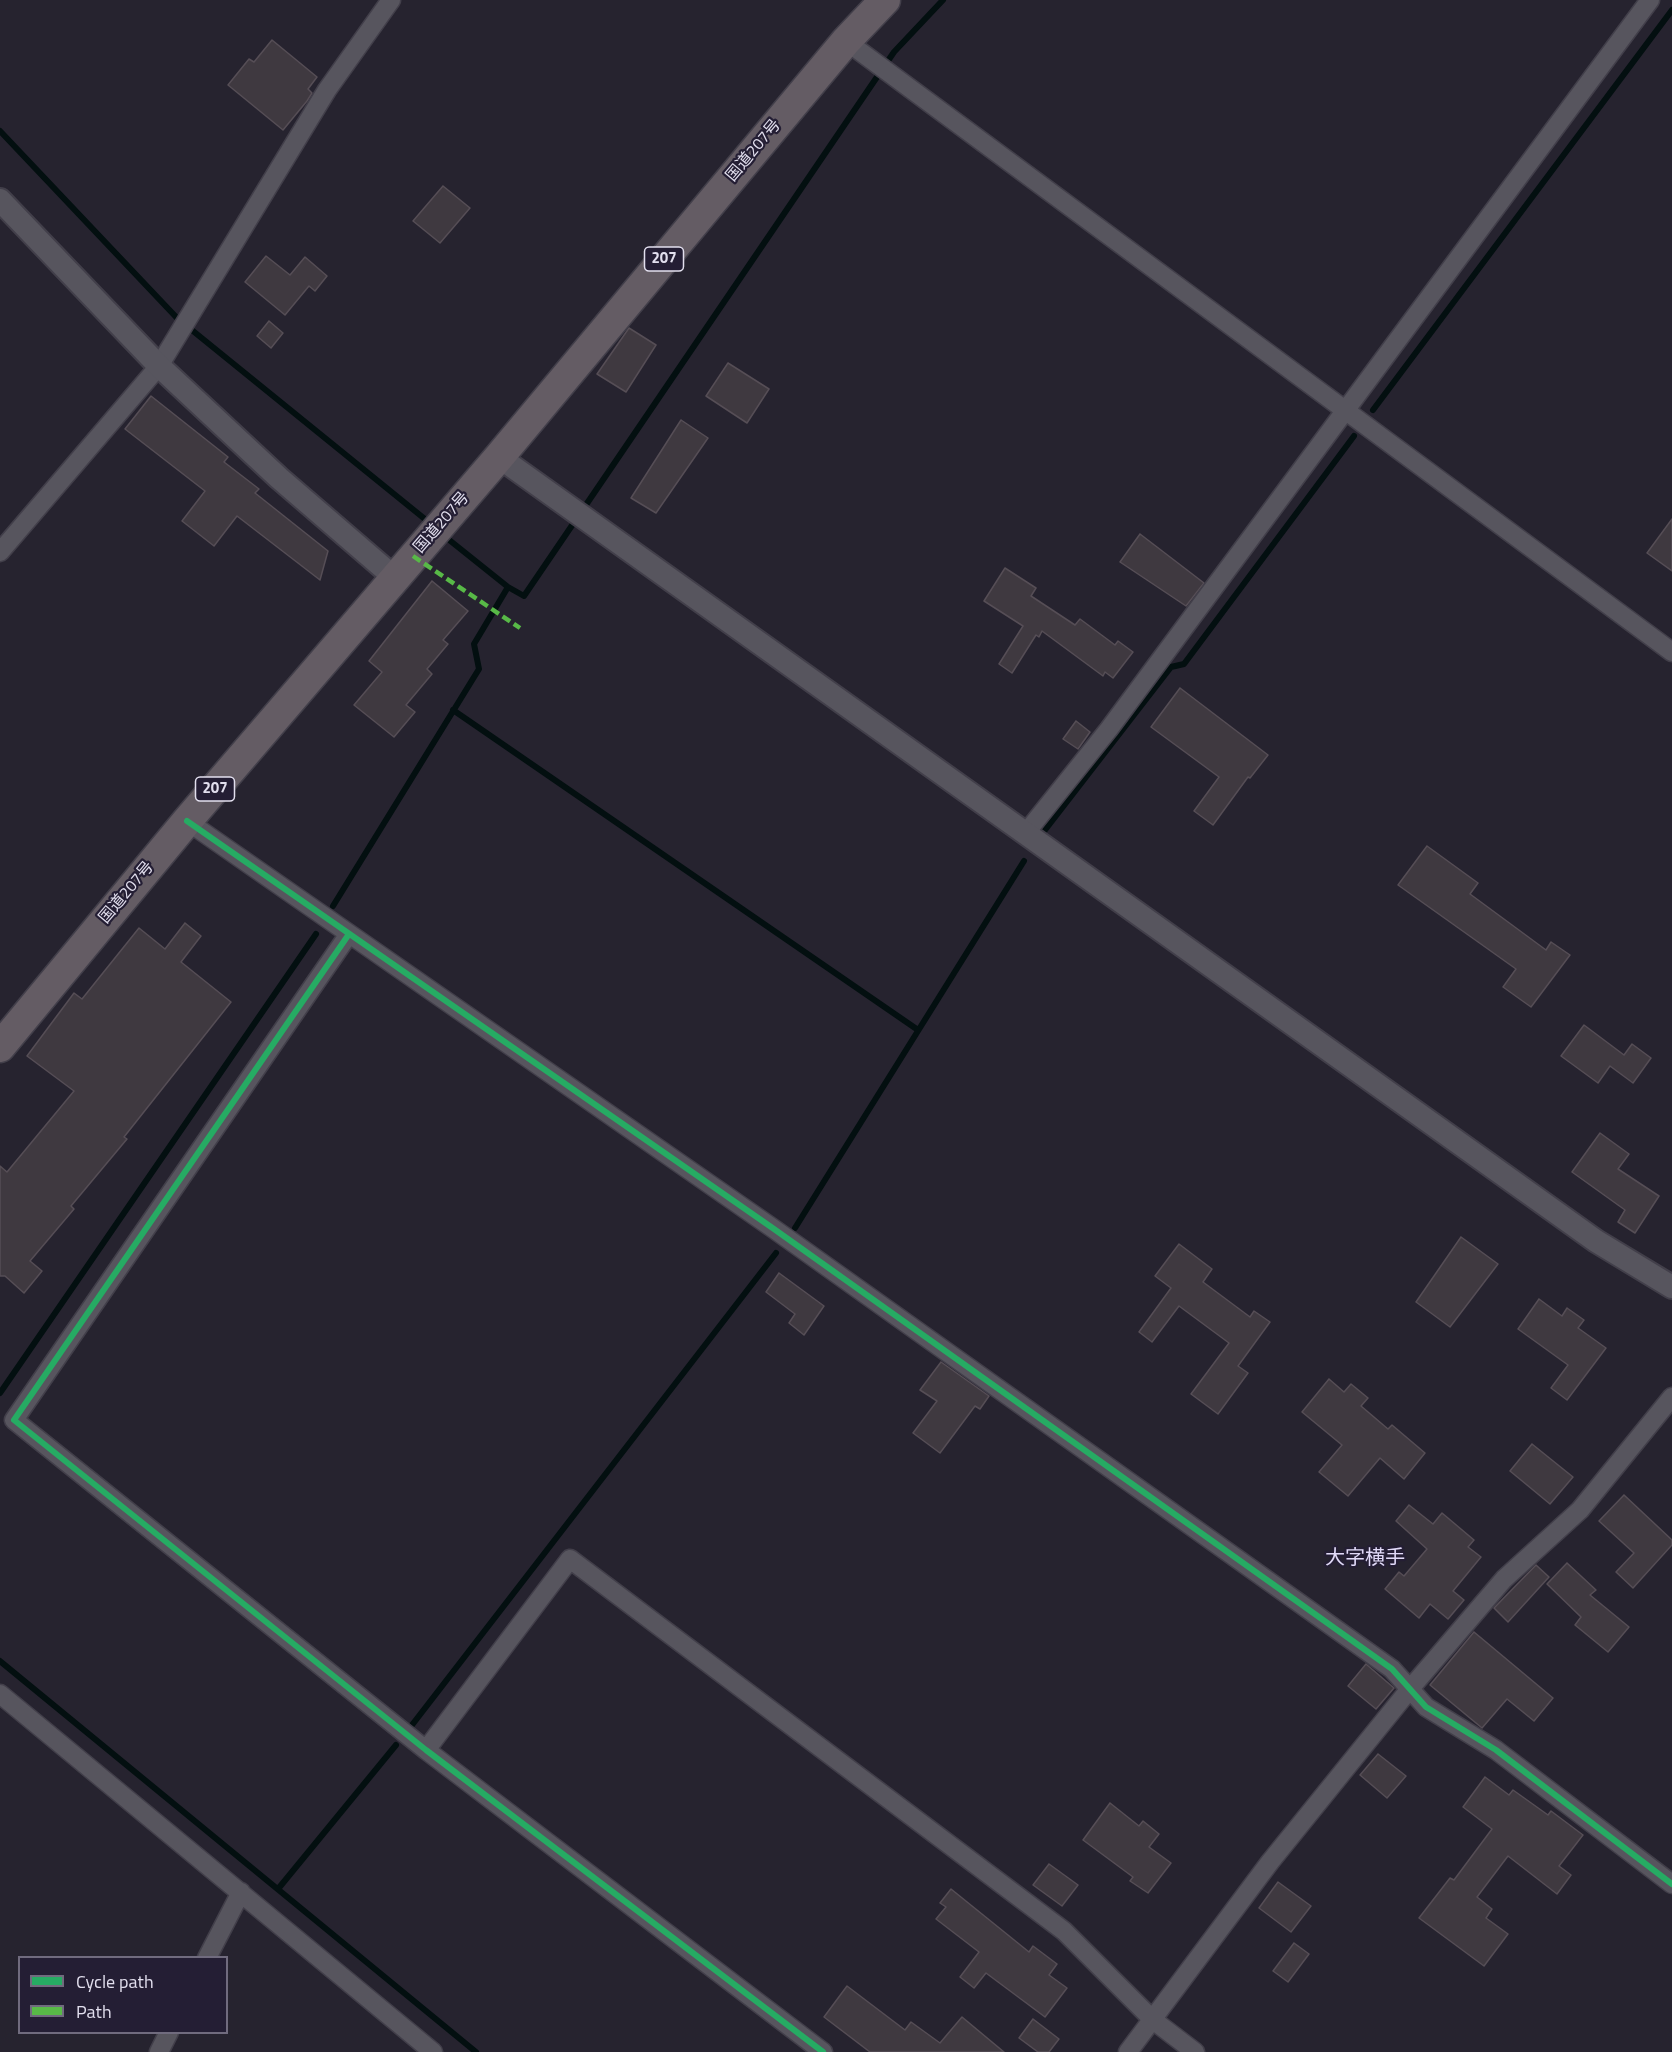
<!DOCTYPE html>
<html>
<head>
<meta charset="utf-8">
<style>
  body { margin:0 }
  #map { position:relative; width:1672px; height:2052px; overflow:hidden; background:#26232f; font-family:"Titillium Web",sans-serif }
  canvas { display:block }
  .legend { position:absolute; left:18px; top:1956px; width:210px; height:78px; box-sizing:border-box; background:#241e34; border:2px solid #706b7e; margin:0; padding:8px 10px; list-style:none; font-size:18px; color:#e2dfee }
  .legend li { display:flex; align-items:center; gap:12px; height:30px }
  .legend b { width:30px; border:2px solid #706b7e }
</style>
</head>
<body>
<div id="map">
<canvas width="1672" height="2052"></canvas>
<ul class="legend">
<li><b style="height:8px;background:#26ab63"></b>Cycle path</li>
<li><b style="height:8px;background:#58b947"></b>Path</li>
</ul>
</div>
<script>
const ctx = document.querySelector('canvas').getContext('2d');
ctx.lineJoin = 'round';
const shape = rows => new Path2D(rows.map(r => 'M' + r).join(''));
function strokePath(path, color, width, dash) { ctx.strokeStyle = color; ctx.lineWidth = width; ctx.lineCap = dash ? 'butt' : 'round'; ctx.setLineDash(dash || []); ctx.stroke(path); }
function fill(path, color) { ctx.fillStyle = color; ctx.fill(path, 'evenodd'); }
function write(font, color, halo, rows, align = 'center') {
  ctx.font = font + ' "Titillium Web","Noto Sans JP",sans-serif'; ctx.lineWidth = 4.5; ctx.setLineDash([]); ctx.textBaseline = 'middle'; ctx.strokeStyle = halo; ctx.fillStyle = color; for (const [text, x, y, turn = 0] of rows) {
    ctx.save(); ctx.translate(x, y); ctx.rotate((+turn || 0) * Math.PI / 180); ctx.textAlign = isNaN(turn) ? turn : align; if (halo) ctx.strokeText(text, 0, 0); ctx.fillText(text, 0, 0); ctx.restore();
  }
}
const stream = shape([
  [0,131,177,318,431,524],
  [1373,410,1672,10],
  [443,535,508,587,524,596,894,52,943,0],
  [453,710,918,1030],
  [1045,830,1171,667,1184,664,1354,436],
  [333,906,479,669,474,644,508,587],
  [795,1228,1024,861],
  [0,1393,316,934],
  [0,1661,476,2052],
  [412,1725,776,1253],
  [278,1889,396,1745]
]);
const building = shape([
  [272,40,317,77,308,89,312,93,307,101,283,130,228,85,249,59,254,62,272,40],
  [443,186,470,208,440,243,413,221,443,186],
  [266,256,290,275,305,257,327,276,315,291,309,286,285,315,245,282,266,256],
  [269,321,283,333,271,348,257,336,269,321],
  [629,328,656,345,626,392,597,374,629,328],
  [728,363,769,389,747,423,706,396,728,363],
  [151,396,228,457,224,462,259,489,255,493,328,551,320,580,237,516,214,546,182,521,205,491,125,429,151,396],
  [681,420,708,438,656,513,631,498,681,420],
  [1672,519,1672,571,1647,553,1672,519],
  [1140,534,1204,583,1186,606,1120,562,1140,534],
  [1005,568,1036,588,1031,596,1075,625,1080,619,1115,645,1118,641,1133,652,1113,678,1105,672,1103,676,1042,631,1039,637,1036,635,1012,673,999,664,1023,626,984,601,1005,568],
  [432,581,468,611,443,640,448,644,427,669,432,674,406,705,415,712,394,737,354,705,382,672,369,661,432,581],
  [1180,688,1268,755,1250,778,1248,777,1213,825,1194,811,1219,777,1151,727,1180,688],
  [1076,721,1090,732,1078,749,1063,739,1076,721],
  [1427,846,1478,883,1470,894,1546,950,1551,942,1570,955,1531,1007,1503,987,1516,969,1398,885,1427,846],
  [185,923,201,936,181,962,231,1002,124,1137,127,1139,71,1206,74,1209,30,1261,42,1271,24,1293,5,1276,0,1276,0,1166,7,1172,74,1091,27,1056,74,993,82,999,139,928,165,949,185,923],
  [1584,1025,1624,1055,1632,1044,1651,1058,1633,1083,1610,1066,1598,1083,1561,1056,1584,1025],
  [1600,1133,1629,1154,1618,1169,1659,1196,1635,1233,1618,1222,1625,1210,1572,1172,1600,1133],
  [1461,1237,1498,1264,1450,1327,1416,1302,1461,1237],
  [1179,1244,1212,1269,1203,1282,1250,1317,1254,1311,1270,1322,1238,1366,1248,1373,1218,1414,1191,1394,1229,1343,1179,1306,1152,1342,1139,1332,1171,1288,1155,1276,1179,1244],
  [779,1273,824,1306,804,1335,789,1323,795,1314,766,1292,779,1273],
  [1539,1299,1562,1316,1567,1308,1584,1320,1578,1328,1606,1348,1567,1400,1551,1388,1568,1365,1518,1329,1539,1299],
  [941,1362,989,1396,980,1409,975,1406,940,1453,913,1433,937,1401,920,1390,941,1362],
  [1329,1379,1344,1392,1351,1384,1368,1398,1361,1406,1388,1429,1392,1425,1425,1453,1404,1479,1380,1458,1348,1496,1319,1472,1342,1445,1302,1412,1329,1379],
  [1532,1444,1573,1477,1550,1504,1510,1471,1532,1444],
  [1624,1495,1672,1540,1672,1545,1633,1588,1616,1572,1634,1553,1599,1521,1624,1495],
  [1409,1505,1433,1524,1442,1513,1474,1540,1468,1547,1481,1557,1453,1591,1464,1600,1448,1619,1430,1604,1419,1618,1385,1589,1399,1572,1404,1576,1427,1549,1396,1521,1409,1505],
  [1567,1563,1596,1590,1590,1595,1629,1627,1608,1652,1575,1625,1581,1617,1547,1584,1567,1563],
  [1536,1565,1549,1577,1508,1622,1494,1608,1536,1565],
  [1474,1632,1553,1698,1534,1721,1507,1699,1482,1728,1430,1685,1474,1632],
  [1366,1664,1394,1688,1376,1709,1348,1686,1366,1664],
  [1378,1754,1406,1776,1387,1798,1360,1775,1378,1754],
  [1485,1777,1509,1795,1513,1790,1548,1815,1551,1811,1583,1835,1559,1866,1571,1875,1557,1894,1508,1856,1477,1897,1492,1909,1486,1918,1508,1934,1484,1966,1419,1918,1450,1878,1454,1880,1492,1829,1463,1807,1485,1777],
  [1110,1803,1139,1826,1143,1821,1159,1834,1149,1847,1171,1863,1148,1893,1130,1881,1133,1877,1083,1840,1110,1803],
  [1049,1864,1078,1885,1062,1906,1033,1885,1049,1864],
  [1278,1882,1311,1906,1291,1932,1259,1908,1278,1882],
  [951,1889,1029,1952,1033,1946,1057,1964,1049,1975,1067,1988,1045,2017,986,1973,974,1988,960,1977,979,1952,936,1919,946,1907,940,1903,951,1889],
  [1294,1943,1309,1954,1288,1982,1273,1971,1294,1943],
  [847,1986,905,2030,911,2022,940,2043,962,2017,1004,2052,870,2052,824,2017,847,1986],
  [1033,2019,1059,2039,1049,2052,1038,2052,1019,2038,1033,2019]
]);
const minor = shape([
  [846,41,1672,652],
  [0,552,159,366,327,90,391,0],
  [187,821,774,1229,1392,1669,1426,1707,1496,1750,1672,1884],
  [1025,834,1109,729,1650,0],
  [349,934,14,1420,426,1750,823,2052],
  [0,1694,433,2052],
  [426,1750,570,1559,1064,1931,1153,2020,1195,2052],
  [207,1958,241,1892],
  [159,2052,169,2032],
  [1128,2052,1270,1862,1409,1690,1504,1579,1580,1510,1672,1397]
]);
const tertiary = shape([
  [0,200,159,366,279,478,395,578],
  [499,457,1596,1241,1672,1287]
]);
const trunk = shape([
  [0,1047,187,821,499,457,846,41,885,0]
]);
const quiet = shape([
  [413,556,520,628]
]);
const cycleway = shape([
  [187,821,774,1229,1392,1669,1426,1707,1496,1750,1672,1884],
  [349,934,14,1420,426,1750,823,2052]
]);
const shields = [
  [664,259,39],
  [215,789,39]
];
const shieldNames = [
  ["207",664,259],
  ["207",215,789]
];
const streetNames = [
  ["国道207号",754,151,-50],
  ["国道207号",442,523,-49],
  ["国道207号",127,893,-50]
];
const quarterNames = [
  ["大字横手",1365,1559]
];
strokePath(stream, '#030f10', 6);
fill(building, '#3f3940');
strokePath(building, '#564e56', 1.5);
strokePath(minor, '#423f4a', 21);
strokePath(tertiary, '#423f4a', 26);
strokePath(trunk, '#423f4a', 33);
strokePath(minor, '#57555e', 18);
strokePath(tertiary, '#57555e', 22);
strokePath(trunk, '#645c64', 30);
strokePath(quiet, '#58b947', 4.5, [9, 4.5]);
strokePath(cycleway, '#26ab63', 6);
for (const [x, y, w] of shields) { const box = new Path2D(); box.roundRect(x - w / 2, y - 12, w, 24, 4.5); ctx.fillStyle = '#241e34'; ctx.fill(box); strokePath(box, '#e2dfee', 1.5); }
write('bold 15px', '#e2dfee', null, shieldNames);
write('16px', '#e2dfee', '#241e34', streetNames);
write('20px', '#e1daf8', '#241e34', quarterNames);
</script>
</body>
</html>
